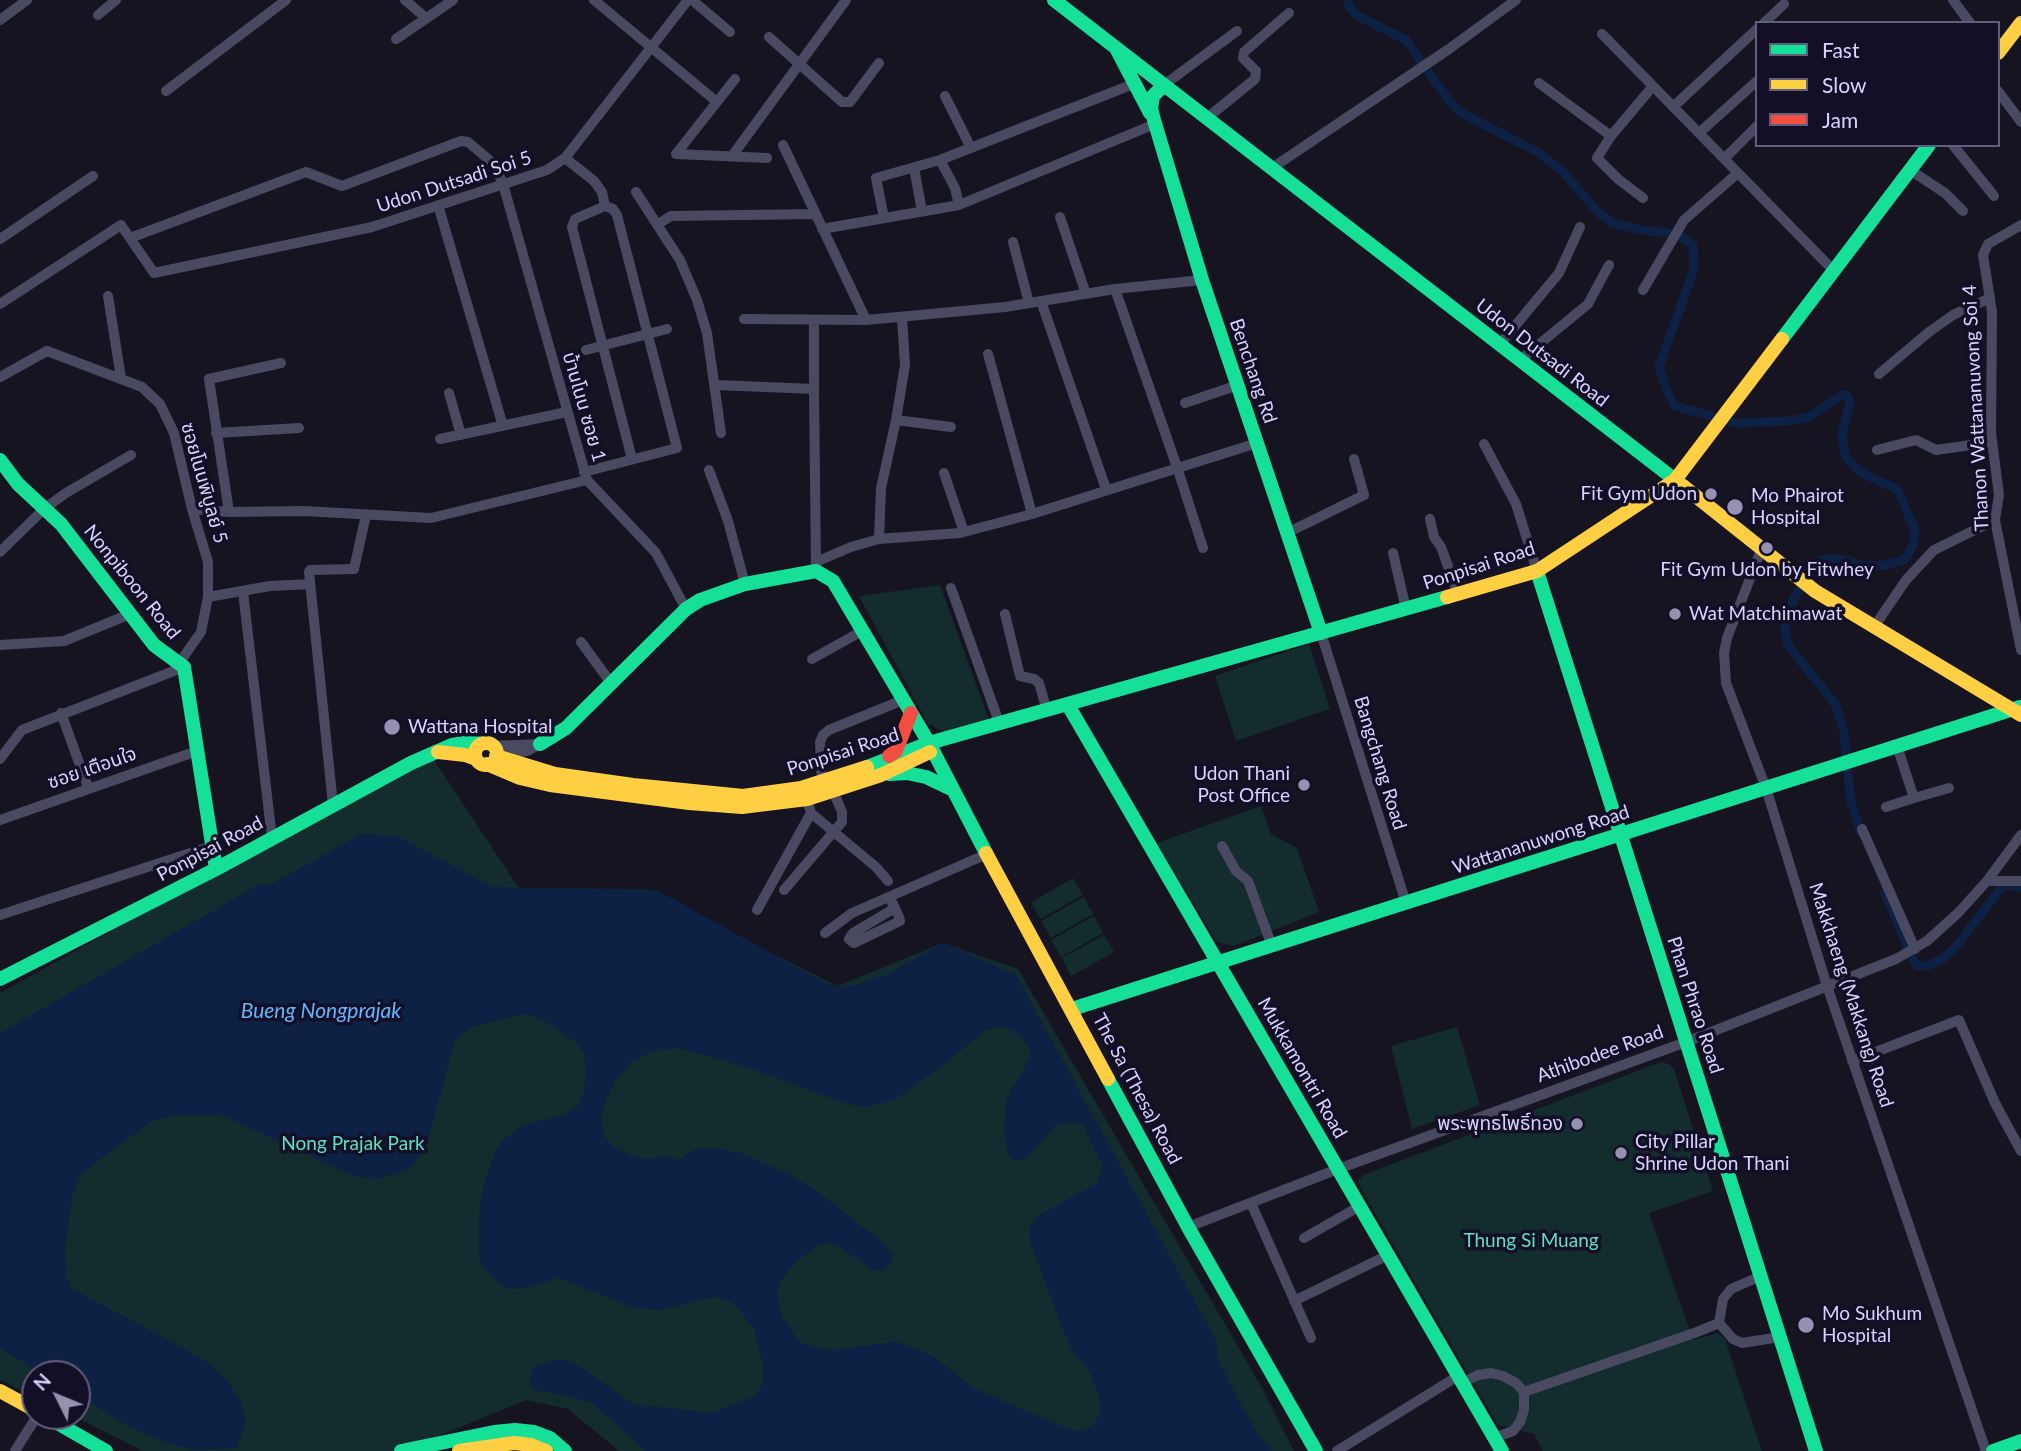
<!DOCTYPE html>
<html>
<head>
<meta charset="utf-8">
<style>
  body { margin:0 }
  #map { position:relative; width:2021px; height:1451px; overflow:hidden; background:#161421; font-family:Lato,sans-serif }
  canvas { display:block }
  .legend { position:absolute; left:1755px; top:21px; width:245px; height:126px; box-sizing:border-box; background:#130f26; border:2px solid #625e7d; margin:0; padding:9px 12px; list-style:none; font-size:21px; color:#d9d4ff }
  .legend li { display:flex; align-items:center; gap:14px; height:35px }
  .legend b { width:35px; border:2px solid #625e7d }
  .north { position:absolute; left:21px; top:1360px; width:70px; height:70px; box-sizing:border-box; background:#130f26; border:2px solid #625e7d; border-radius:50%; rotate:313deg; font-size:19px; font-weight:700; line-height:28px; text-align:center; color:#d9d4ff }
  .north::after { content:''; display:block; margin:auto; width:24px; height:32px; background:#9591b1; clip-path:polygon(50% 0,100% 100%,50% 72%,0 100%) }
</style>
</head>
<body>
<div id="map">
<canvas width="2021" height="1451"></canvas>
<ul class="legend">
<li><b style="height:9px;background:#16e098"></b>Fast</li>
<li><b style="height:9px;background:#ffcf43"></b>Slow</li>
<li><b style="height:9px;background:#f24e42"></b>Jam</li>
</ul>
<div class="north">N</div>
</div>
<script>
const ctx = document.querySelector('canvas').getContext('2d');
ctx.lineJoin = 'round';
function fill(path, color) { ctx.fillStyle = color; ctx.fill(path, 'evenodd'); }
const shape = rows => new Path2D(rows.map(r => 'M' + r).join(''));
function strokePath(path, color, width, dash) { ctx.strokeStyle = color; ctx.lineWidth = width; ctx.lineCap = dash ? 'butt' : 'round'; ctx.setLineDash(dash || []); ctx.stroke(path); }
function write(font, color, halo, rows, align = 'center') {
  ctx.font = font + ' Lato,"Noto Sans Thai",sans-serif'; ctx.lineWidth = 7; ctx.setLineDash([]); ctx.textBaseline = 'middle'; ctx.strokeStyle = halo; ctx.fillStyle = color; for (const [text, x, y, turn = 0] of rows) {
    ctx.save(); ctx.translate(x, y); ctx.rotate((+turn || 0) * Math.PI / 180); ctx.textAlign = isNaN(turn) ? turn : align; if (halo) ctx.strokeText(text, 0, 0); ctx.fillText(text, 0, 0); ctx.restore();
  }
}
const green = shape([
  [940,585,989,720,945,732,928,724,859,596],
  [1309,644,1330,709,1236,741,1215,676],
  [430,754,519,888,644,889,837,986,943,943,1018,969,1261,1386,1294,1451,619,1451,568,1409,526,1400,403,1451,143,1451,73,1416,77,1416,77,1374,35,1374,35,1397,0,1380,0,993],
  [1261,806,1271,834,1297,848,1319,912,1234,946,1217,942,1157,843],
  [1073,878,1083,895,1040,919,1031,902],
  [1084,897,1093,914,1051,938,1041,921],
  [1094,916,1103,933,1061,957,1051,940],
  [1104,935,1114,952,1071,976,1062,958],
  [1457,1027,1480,1105,1412,1129,1391,1046],
  [1661,1062,1669,1064,1674,1069,1713,1191,1649,1213,1693,1340,1718,1333,1725,1339,1762,1451,1543,1451,1534,1434,1498,1425,1361,1189,1358,1181,1363,1175]
]);
const water = shape([
  [362,834,397,836,492,887,657,890,825,983,837,986,852,986,888,974,943,943,1016,975,1217,1342,1217,1356,1238,1399,1257,1433,1272,1451,646,1451,592,1403,572,1397,534,1390,529,1380,533,1368,553,1360,567,1360,582,1368,633,1404,711,1413,754,1397,763,1384,764,1369,754,1328,732,1302,717,1297,704,1299,663,1310,634,1308,558,1278,526,1288,510,1289,497,1283,479,1261,479,1213,483,1187,495,1152,503,1140,516,1130,527,1124,564,1115,578,1106,584,1091,586,1068,584,1054,576,1042,541,1019,524,1014,472,1027,454,1042,427,1145,411,1167,398,1173,376,1179,362,1178,342,1171,222,1115,182,1115,154,1120,113,1149,82,1174,73,1192,65,1249,66,1277,71,1288,205,1360,230,1384,242,1404,245,1426,236,1448,195,1450,167,1443,130,1427,77,1395,77,1374,42,1374,0,1348,0,1033,260,884,270,885],
  [1001,1027,1013,1031,1022,1038,1029,1048,1031,1057,1011,1090,1006,1103,1004,1128,1008,1155,1014,1160,1021,1160,1028,1156,1055,1126,1068,1122,1082,1124,1103,1167,1096,1184,1037,1216,1030,1227,1029,1239,1065,1335,1071,1348,1090,1373,1100,1399,1100,1414,1093,1424,1085,1430,1073,1431,973,1388,936,1358,908,1345,895,1342,831,1350,802,1343,794,1336,795,1335,782,1315,777,1295,779,1284,793,1265,819,1244,831,1243,843,1249,873,1270,882,1271,890,1265,893,1258,890,1251,883,1243,817,1191,788,1174,741,1153,719,1149,694,1149,681,1159,675,1159,668,1156,652,1159,631,1156,614,1147,604,1136,601,1118,607,1097,619,1075,630,1065,629,1063,651,1052,678,1048,743,1066,836,1100,856,1106,870,1106,891,1101,906,1092,950,1060,985,1030]
]);
const canal = shape([
  [1347,0,1350,8,1358,16,1406,40,1447,98,1460,112,1539,153,1562,171,1598,212,1613,223,1641,230,1678,234,1693,246,1694,269,1659,367,1667,391,1675,406,1736,423,1789,421,1809,417,1842,395,1847,395,1850,402,1842,434,1845,456,1860,472,1898,490,1915,531,1913,546,1905,559,1886,565,1865,566,1846,560,1827,559,1817,562,1794,598,1785,625,1787,644,1835,704,1844,731,1851,802,1861,834],
  [1885,893,1912,958,1917,966,1926,966,1943,959,1959,943,2000,889,2007,885,2021,887]
]);
const street = shape([
  [405,0,426,18],
  [594,0,717,102],
  [692,0,730,32],
  [1953,0,1970,23],
  [98,15,116,0],
  [0,20,27,0],
  [1764,23,1784,4],
  [1602,34,1834,271],
  [769,37,842,102,850,102,879,63],
  [396,39,453,0],
  [735,79,676,154,767,158],
  [1539,83,1611,136,1653,86],
  [1164,85,1237,31],
  [166,91,286,0],
  [1998,91,2021,122],
  [945,96,971,148],
  [1673,107,1757,29],
  [1207,118,1255,79,1256,71,1243,58,1244,52,1289,13],
  [1699,133,1757,81],
  [1611,136,1597,158,1618,179,1643,198],
  [783,145,866,320],
  [1953,145,1994,196],
  [732,156,846,0],
  [565,158,594,181,602,192,605,206,613,209,617,215,677,448,584,472],
  [1724,159,1757,126],
  [940,160,955,188,959,205],
  [914,168,922,211],
  [1272,168,1449,49,1516,0],
  [1910,170,1945,193,1963,211],
  [636,192,680,260,697,300,707,333,721,433],
  [438,205,503,426],
  [605,206,575,219,572,227,632,459],
  [1060,217,1086,294],
  [884,218,876,178,940,160,1136,83],
  [658,224,671,216,816,214],
  [2021,225,1988,244,1983,255,1992,312,1991,433,1999,495,1995,520,2021,650],
  [822,229,959,205,1155,124],
  [130,238,306,172,342,186,461,141,468,142,494,164,503,184,587,480,656,553,686,609],
  [0,239,93,176],
  [1013,242,1029,303],
  [1115,289,1177,467,1203,548],
  [1643,290,1684,220,1738,173],
  [108,296,121,378],
  [1041,301,1106,489],
  [0,304,121,225,154,273,372,227,547,170,565,158,688,0],
  [902,317,905,365,896,420,881,488,879,539,960,533,1032,514,1257,443],
  [744,319,866,320,1005,307,1115,289,1202,280],
  [1500,344,1559,273,1580,227],
  [586,350,667,329],
  [988,354,1032,514],
  [1520,360,1588,304,1609,265],
  [1879,374,1929,332,1953,315,1990,298],
  [0,377,47,351,142,387,160,404,174,433,192,509,208,562,208,597,201,632,180,662],
  [716,385,814,389,814,320],
  [814,389,816,571],
  [449,393,461,435],
  [1185,403,1238,385],
  [896,420,951,427],
  [216,433,299,428],
  [440,439,567,412],
  [1484,444,1516,504,1537,571],
  [1877,450,1916,440,1936,450,1992,442],
  [709,470,728,521,745,584],
  [944,473,964,532],
  [192,509,229,512,304,511,431,518,587,480],
  [229,512,209,379,281,363],
  [1430,519,1434,537,1441,547,1458,594],
  [1287,533,1364,495,1354,459],
  [1761,550,1727,638,1724,653,1726,683,1766,788,1827,986,1986,1451],
  [0,552,45,508,66,493,131,455],
  [1393,553,1406,609],
  [816,562,851,547,879,539],
  [951,588,1000,725],
  [243,592,272,838],
  [208,597,270,586,310,584],
  [1005,614,1020,676,1034,679,1039,683,1047,711],
  [1874,627,1906,580,1934,550,1995,520],
  [1321,633,1406,903],
  [581,642,611,683],
  [0,645,64,641,130,614],
  [812,659,864,630],
  [61,713,88,787],
  [493,746,540,744],
  [1897,746,1914,798,1949,788],
  [500,755,527,751,540,744],
  [0,759,22,730,184,667],
  [822,782,820,742,823,735,829,730,903,700],
  [333,805,309,572,310,570,354,569,366,515],
  [1886,807,1914,798],
  [811,813,876,867,888,881],
  [0,820,197,751],
  [1862,829,1915,949],
  [1222,846,1236,871,1248,881,1272,946],
  [1987,881,2021,881],
  [784,890,842,822,842,812,833,791],
  [889,897,895,908,899,917,900,921,854,943,849,939,853,933,895,908],
  [757,910,811,813,807,799],
  [0,915,212,846],
  [825,933,852,913,987,854],
  [1852,1061,1959,1020,1995,1103,2021,1151],
  [1251,1203,1311,1338],
  [1188,1227,1338,1169,1686,1042,1896,959,1927,941,1958,913,1987,881,2021,835],
  [1304,1238,1360,1206],
  [1294,1301,1388,1255],
  [1719,1323,1733,1339,1742,1343,1780,1337],
  [1462,1383,1478,1375,1491,1373,1503,1376,1516,1383,1524,1392,1697,1332,1719,1323,1723,1299,1731,1289,1761,1276],
  [1494,1438,1513,1431,1520,1422,1524,1410,1524,1392],
  [15,1451,37,1416],
  [1337,1451,1458,1376]
]);
const fast = shape([
  [1054,0,1683,486],
  [1117,50,1150,113],
  [1164,85,1153,96,1151,108,1154,120,1202,280,1321,633],
  [1782,339,1929,145],
  [0,460,18,484,61,524,154,645,184,667,216,869],
  [1537,571,1816,1451],
  [1068,705,1502,1451],
  [540,744,566,728,686,609,700,600,745,584,816,571,833,581,929,743,986,853],
  [867,767,929,743,1447,597],
  [889,774,907,773,926,777,951,789],
  [0,979,216,869,411,763,452,745,470,742,481,744],
  [1072,1009,2020,707],
  [1108,1079,1188,1227,1316,1451],
  [45,1416,106,1451],
  [401,1451,494,1432,515,1430,534,1432,550,1438,565,1451],
  [1993,1451,2021,1441]
]);
const slow = shape([
  [1998,53,2021,23],
  [1683,486,1815,591,2021,715],
  [1447,597,1537,571,1675,480,1782,339],
  '475 754a11 11 0 1 1 22 0a11 11 0 1 1-22 0Z',
  [438,752,465,755,476,759],
  [496,756,555,774,633,785,743,796,801,788,867,767],
  [487,764,520,778,550,785,689,803,742,807,807,799,881,775,930,752],
  [986,853,1108,1079],
  [0,1391,35,1410],
  [459,1451,514,1443,531,1445,546,1451]
]);
const jam = shape([
  [889,756,896,751,911,713]
]);
const markers = [
  [1711,494,7,"#9591b1"],
  [1735,507,9,"#9591b1"],
  [1767,548,7,"#9591b1"],
  [1675,614,7,"#9591b1"],
  [392,727,9,"#9591b1"],
  [1304,785,7,"#9591b1"],
  [1577,1124,7,"#9591b1"],
  [1621,1153,7,"#9591b1"],
  [1806,1325,9,"#9591b1"]
];
const streetNames = [
  ["Udon Dutsadi Soi 5",454,182,-18],
  ["Udon Dutsadi Road",1542,353,38],
  ["Benchang Rd",1253,371,71],
  ["บ้านโนน ซอย 1",584,407,74],
  ["Thanon Wattananuvong Soi 4",1976,408,-93],
  ["ซอยโนนพิบูลย์ 5",204,483,74],
  ["Ponpisai Road",1479,566,-18],
  ["Nonpiboon Road",132,582,51],
  ["Ponpisai Road",843,752,-18],
  ["Bangchang Road",1380,763,73],
  ["ซอย เตือนใจ",92,768,-19],
  ["Wattananuwong Road",1541,840,-18],
  ["Ponpisai Road",210,849,-28],
  ["Makkhaeng (Makkang) Road",1851,995,72],
  ["Phan Phrao Road",1695,1005,72],
  ["Athibodee Road",1600,1054,-20],
  ["Mukkamontri Road",1302,1068,60],
  ["The Sa (Thesa) Road",1137,1089,62]
];
const poiNames = [
  ["Fit Gym Udon",1697,494,"right"],
  ["Mo Phairot",1751,496],
  ["Hospital",1751,518],
  ["Fit Gym Udon by Fitwhey",1767,570,"center"],
  ["Wat Matchimawat",1689,614],
  ["Wattana Hospital",408,727],
  ["Udon Thani",1290,774,"right"],
  ["Post Office",1290,796,"right"],
  ["พระพุทธโพธิ์ทอง",1563,1124,"right"],
  ["City Pillar",1635,1142],
  ["Shrine Udon Thani",1635,1164],
  ["Mo Sukhum",1822,1314],
  ["Hospital",1822,1336]
];
const parkNames = [
  ["Nong Prajak Park",353,1144],
  ["Thung Si Muang",1531,1241]
];
const waterNames = [
  ["Bueng Nongprajak",321,1011]
];
fill(green, '#132c2d');
fill(water, '#0d2144');
strokePath(canal, '#0d2144', 9);
strokePath(street, '#4a4962', 10);
strokePath(fast, '#16e098', 14);
strokePath(slow, '#ffcf43', 14);
strokePath(jam, '#f24e42', 14);
for (const [x, y, r, color] of markers) { const dot = new Path2D(); dot.arc(x, y, r, 0, 2 * Math.PI); ctx.fillStyle = color; ctx.fill(dot); strokePath(dot, '#130f26', 2.5); }
write('19px', '#d9d4ff', '#130f26', streetNames);
write('19px', '#d9d4ff', '#130f26', poiNames, 'left');
write('19px', '#5fe0c0', '#130f26', parkNames);
write('italic 21px', '#62b6ff', '#130f26', waterNames);
</script>
</body>
</html>
